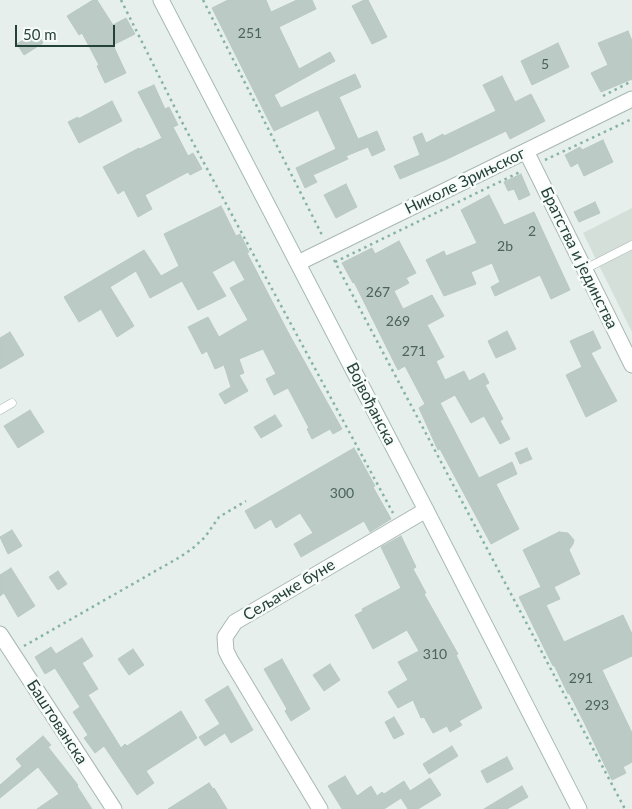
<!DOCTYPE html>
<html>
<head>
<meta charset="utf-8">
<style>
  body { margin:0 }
  #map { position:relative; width:632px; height:809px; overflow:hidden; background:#e6efeb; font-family:Lato,sans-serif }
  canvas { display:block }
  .scale { position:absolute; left:15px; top:25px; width:100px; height:22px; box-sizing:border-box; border:2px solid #24423a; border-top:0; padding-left:6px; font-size:15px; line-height:18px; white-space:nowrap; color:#24423a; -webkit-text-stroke:4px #f7fbf9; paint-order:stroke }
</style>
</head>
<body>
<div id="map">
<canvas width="632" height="809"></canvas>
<div class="scale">50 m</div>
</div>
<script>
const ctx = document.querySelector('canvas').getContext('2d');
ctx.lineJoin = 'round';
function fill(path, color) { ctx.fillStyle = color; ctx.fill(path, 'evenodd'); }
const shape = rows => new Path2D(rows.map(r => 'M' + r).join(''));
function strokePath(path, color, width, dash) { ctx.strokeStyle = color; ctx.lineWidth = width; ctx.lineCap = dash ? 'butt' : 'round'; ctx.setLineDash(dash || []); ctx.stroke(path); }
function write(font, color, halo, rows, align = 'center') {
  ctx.font = font + ' Lato,sans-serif'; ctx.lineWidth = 5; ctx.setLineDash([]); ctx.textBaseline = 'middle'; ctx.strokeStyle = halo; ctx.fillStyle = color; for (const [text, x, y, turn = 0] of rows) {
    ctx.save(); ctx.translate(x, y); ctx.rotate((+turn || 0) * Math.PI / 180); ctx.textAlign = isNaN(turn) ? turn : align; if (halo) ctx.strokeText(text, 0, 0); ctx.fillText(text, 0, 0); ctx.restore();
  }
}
const built = shape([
  [632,208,632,332,583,233]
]);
const building = shape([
  [93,0,97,0,113,25,126,18,135,34,113,45,126,73,105,83,97,66,99,65,82,33,79,35,67,16,93,0],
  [228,0,266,0,271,12,297,0,312,0,316,9,279,27,299,69,330,52,335,61,274,95,281,108,355,74,361,87,339,97,358,139,377,131,385,150,372,156,368,147,346,156,348,159,313,175,317,182,305,188,296,168,336,149,318,110,274,131,212,8,228,0],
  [364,0,368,0,387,37,372,44,352,6,364,0],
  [36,31,43,43,24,55,17,44,36,31],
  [628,31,632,41,632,79,601,92,591,73,608,65,598,43,628,31],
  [558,43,569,67,532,85,521,61,558,43],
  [502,76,515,102,531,94,545,121,510,139,506,131,445,160,400,179,394,166,420,155,413,137,422,133,426,143,443,134,444,136,496,111,483,85,502,76],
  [154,85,165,109,169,107,178,125,173,127,188,156,193,153,202,169,190,175,188,172,145,195,152,209,138,217,124,190,118,194,103,167,139,148,140,149,162,138,138,92,154,85],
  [112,101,122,121,79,143,68,122,78,117,78,119,112,101],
  [603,140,613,162,584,176,578,163,571,167,565,155,580,147,582,150,603,140],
  [521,174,530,195,519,200,514,189,508,191,504,182,521,174],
  [346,184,357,207,336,218,324,195,346,184],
  [489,195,504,225,534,212,570,290,551,299,540,275,495,296,491,287,500,282,492,263,471,272,476,284,444,296,426,260,444,251,446,256,477,243,461,210,489,195],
  [595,202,600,213,579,222,574,212,595,202],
  [221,206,236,236,240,234,249,252,247,253,289,334,342,429,333,434,330,429,312,439,307,429,309,428,288,388,274,395,266,379,276,374,263,349,239,359,244,373,239,375,248,391,225,404,219,394,231,387,224,365,215,369,207,351,202,354,188,327,208,317,219,337,248,320,230,288,245,280,234,260,212,272,226,296,198,310,182,281,150,298,136,271,110,287,134,326,117,337,101,309,79,322,64,297,144,250,161,276,179,266,164,234,221,206],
  [399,241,416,273,406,278,409,283,394,291,403,309,432,295,444,316,427,325,444,357,436,361,445,380,464,371,469,381,484,373,489,383,485,385,503,419,500,421,510,439,500,444,484,416,471,423,455,395,440,403,479,478,512,462,517,474,496,484,519,529,491,544,440,449,438,450,419,408,425,404,405,366,398,370,354,282,353,283,342,263,372,248,375,254,399,241],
  [507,331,516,349,496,358,488,341,507,331],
  [593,331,601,348,591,353,617,401,586,417,566,375,582,367,570,341,593,331],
  [10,332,24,355,0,369,0,338,10,332],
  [30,410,44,432,18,448,4,426,30,410],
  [275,415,282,426,261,438,254,427,275,415],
  [354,448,375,486,373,487,391,519,370,532,364,521,301,557,294,544,313,533,300,513,276,528,271,519,255,529,245,511,354,448],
  [527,448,532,459,520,464,515,453,527,448],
  [12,530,22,546,8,554,0,537,12,530],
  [559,532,568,533,574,540,573,544,569,550,580,574,554,587,560,599,546,605,564,642,623,615,632,634,632,656,602,670,632,733,632,762,623,767,626,773,612,780,584,722,569,693,568,694,554,665,553,666,519,597,541,587,523,550,559,532],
  [401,536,416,567,413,569,426,593,424,594,458,654,456,655,482,708,459,721,462,725,450,732,447,726,433,733,424,717,421,718,413,700,398,708,388,692,408,680,398,662,419,651,407,630,373,649,355,615,363,611,362,609,401,588,381,547,401,536],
  [11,568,35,606,18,617,4,593,0,596,0,575,11,568],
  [58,571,67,584,58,590,49,577,58,571],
  [82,638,93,656,82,663,98,689,88,695,121,748,125,744,127,746,181,711,197,738,146,771,154,783,137,795,104,746,95,753,84,738,88,735,73,712,80,707,55,668,45,674,35,657,51,647,56,654,82,638],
  [133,649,144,665,129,675,118,659,133,649],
  [282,659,310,709,291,721,285,711,287,709,264,669,282,659],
  [330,664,340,680,324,691,313,675,330,664],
  [228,686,253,730,231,743,225,733,205,746,199,737,220,724,205,700,228,686],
  [394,717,404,734,394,739,385,722,394,717],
  [43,736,51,745,48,747,78,785,77,786,92,809,37,809,59,794,38,767,0,798,0,785,22,766,16,759,43,736],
  [452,746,458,756,429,774,423,764,452,746],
  [507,757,513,769,487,783,481,771,507,757],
  [345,776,357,796,371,786,377,796,382,792,384,794,404,781,410,791,430,778,441,795,418,809,408,809,401,798,384,809,342,809,328,786,345,776],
  [209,783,213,789,214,788,227,809,168,809,209,783],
  [522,786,528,797,507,809,484,809,522,786]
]);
const path = shape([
  [121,0,184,126,393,513],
  [203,0,322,235],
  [603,96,632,81],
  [545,160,632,119],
  [334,260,625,809],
  [335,262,522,171],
  [24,646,180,557,193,548,205,537,219,517,246,501]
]);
const lane = shape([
  [585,269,632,245],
  [0,410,12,403]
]);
const street = shape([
  [526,151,632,365],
  [298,263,632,99],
  [0,634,114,809],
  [320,809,230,659,226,651,225,637,235,622,426,510]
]);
const secondary = shape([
  [161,0,426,510,579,809]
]);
const numberNames = [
  ["251",250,33],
  ["5",545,64],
  ["2",532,231],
  ["2b",505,246],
  ["267",378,292],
  ["269",398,321],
  ["271",414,351],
  ["300",342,493],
  ["310",435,654],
  ["291",581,678],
  ["293",597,705]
];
const streetNames = [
  ["Николе Зрињског",465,181,-26],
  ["Братства и јединства",579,258,64],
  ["Војвођанска",371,404,63],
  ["Сељачке буне",289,590,-31],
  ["Баштованска",57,722,57]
];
fill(built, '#d4dfda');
fill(building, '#bbcac4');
strokePath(building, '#b8c9c2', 1);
strokePath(lane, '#a8b8b2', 9);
strokePath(street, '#a8b8b2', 17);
strokePath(secondary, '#a4bbb3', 17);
strokePath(path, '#86b3a5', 2.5, [2.5, 4]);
strokePath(lane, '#fff', 8);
strokePath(street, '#fff', 15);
strokePath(secondary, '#fff', 15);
write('14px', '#4a645c', null, numberNames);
write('16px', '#24423a', '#f7fbf9', streetNames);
</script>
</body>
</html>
